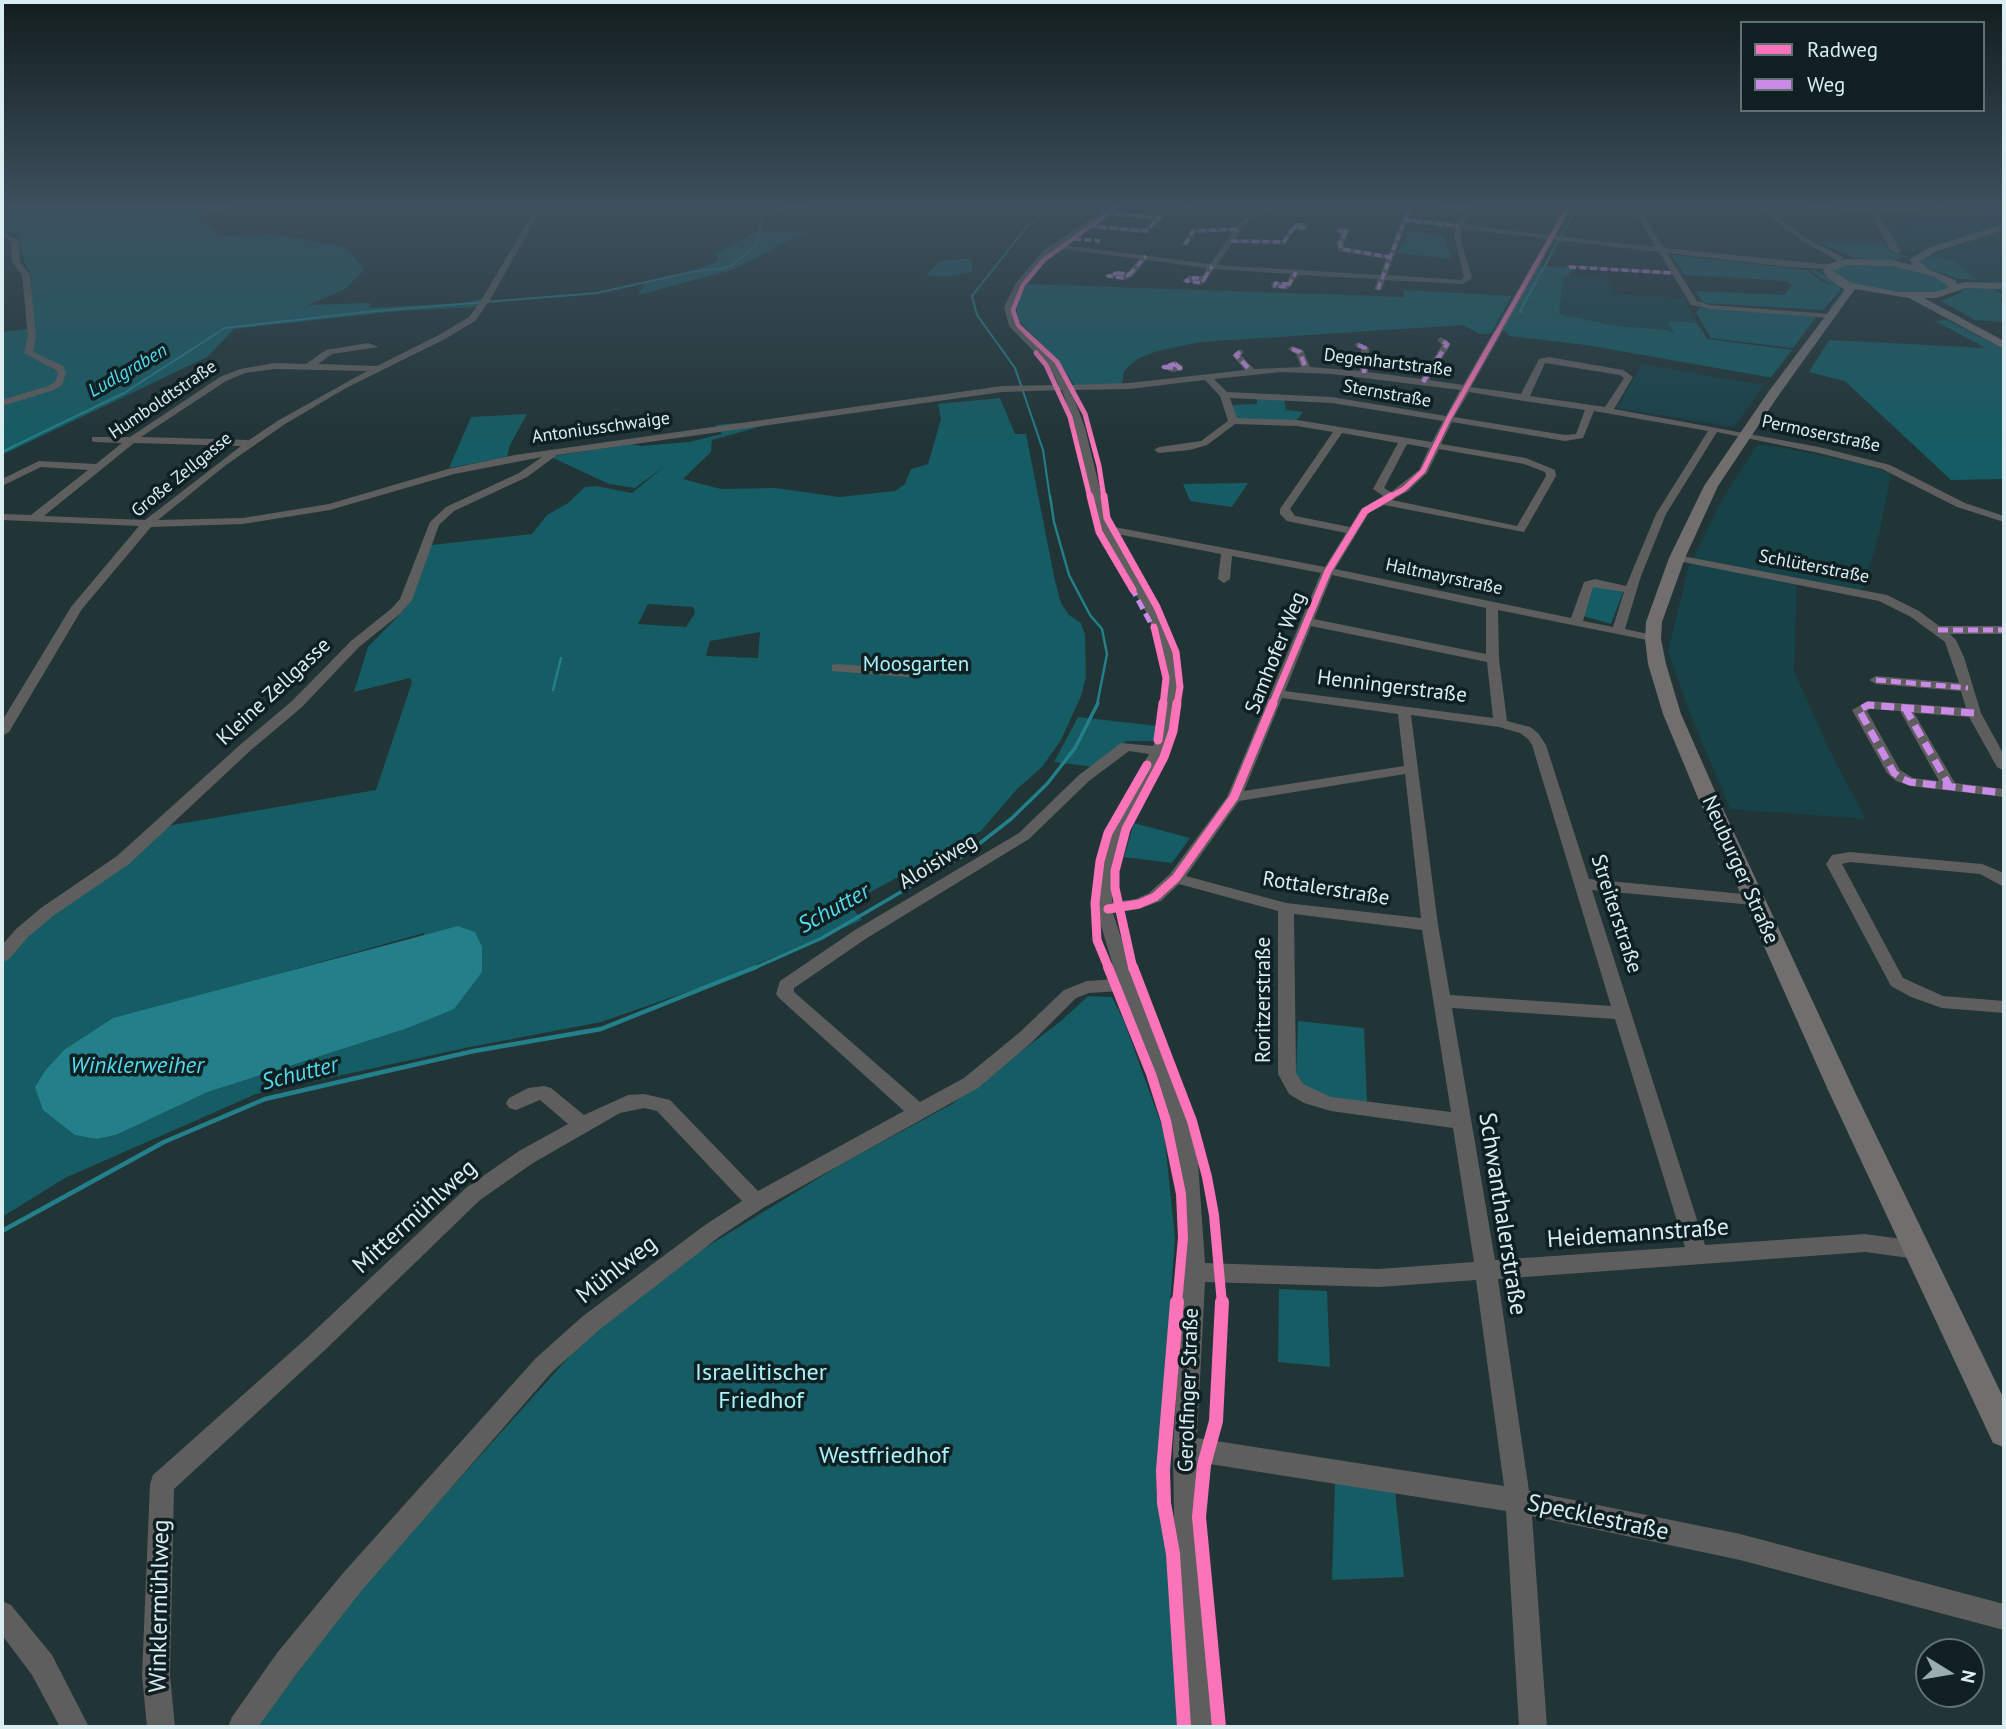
<!DOCTYPE html>
<html>
<head>
<meta charset="utf-8">
<style>
  body { margin:0 }
  #map { position:relative; width:2006px; height:1729px; overflow:hidden; background:#213436; font-family:"PT Sans",sans-serif }
  canvas { display:block }
  .frame { position:absolute; inset:0; border:4px solid #daedf0; pointer-events:none }
  .legend { position:absolute; left:1740px; top:21px; width:245px; height:91px; box-sizing:border-box; background:#101f21; border:2px solid #617174; margin:0; padding:9px 12px; list-style:none; font-size:21px; color:#daedf0 }
  .legend li { display:flex; align-items:center; gap:14px; height:35px }
  .legend b { width:35px; border:2px solid #617174 }
  .north { position:absolute; left:1915px; top:1638px; width:70px; height:70px; box-sizing:border-box; background:#101f21; border:2px solid #617174; border-radius:50%; rotate:101deg; font-size:19px; font-weight:700; line-height:28px; text-align:center; color:#daedf0 }
  .north::after { content:''; display:block; margin:auto; width:24px; height:32px; background:#99acaf; clip-path:polygon(50% 0,100% 100%,50% 72%,0 100%) }
</style>
</head>
<body>
<div id="map">
<canvas width="2006" height="1729"></canvas>
<div class="frame"></div>
<ul class="legend">
<li><b style="height:9px;background:#fb73b8"></b>Radweg</li>
<li><b style="height:9px;background:#ca8be6"></b>Weg</li>
</ul>
<div class="north">N</div>
</div>
<script>
const ctx = document.querySelector('canvas').getContext('2d');
ctx.lineJoin = 'round';
function fill(path, color) { ctx.fillStyle = color; ctx.fill(path, 'evenodd'); }
const shape = rows => new Path2D(rows.map(r => 'M' + r).join(''));
function strokePath(path, color, width, dash) { ctx.strokeStyle = color; ctx.lineWidth = width; ctx.lineCap = dash ? 'butt' : 'round'; ctx.setLineDash(dash || []); ctx.stroke(path); }
function write(font, color, halo, rows, align = 'center') {
  ctx.font = font + ' "PT Sans",sans-serif'; ctx.lineWidth = 7; ctx.setLineDash([]); ctx.textBaseline = 'middle'; ctx.strokeStyle = halo; ctx.fillStyle = color; for (const [text, x, y, turn = 0] of rows) {
    ctx.save(); ctx.translate(x, y); ctx.rotate((+turn || 0) * Math.PI / 180); ctx.textAlign = isNaN(turn) ? turn : align; if (halo) ctx.strokeText(text, 0, 0); ctx.fillText(text, 0, 0); ctx.restore();
  }
}
const built = shape([
  [2004,211,2004,309,2000,298,1952,259,1895,249,1884,225,1910,226,1902,219,1940,218],
  [1564,275,1607,278,1613,294,1683,298,1706,337,1617,326,1559,314],
  [1642,364,1764,385,1734,427,1617,408],
  [1757,445,1774,446,1867,465,1891,474,1879,535,1862,592,1797,579,1794,671,1831,753,1866,819,1730,809,1689,711,1668,651,1688,569,1722,499]
]);
const green = shape([
  [2,206,241,206,198,216,220,236,273,234,345,247,361,265,363,271,345,289,308,305,370,303,369,308,467,303,483,298,477,307,399,311,234,329,207,357,2,455,2,332,33,328,31,274,24,261,18,235,2,229],
  [808,231,732,270,638,295,645,283,699,269,718,260,718,257,714,255,718,252,756,232],
  [1411,231,1445,237,1452,259,1397,253],
  [1815,241,1883,241,1891,253,1909,256,1893,261,1854,258],
  [1672,255,1807,270,1821,281,1833,286,1810,270,1814,270,1848,288,1832,309,1829,309,1844,290,1843,288,1839,287,1841,290,1823,310,1703,303,1696,291,1784,295,1792,285,1788,281,1685,275],
  [1930,256,1957,260,1953,260,1975,278,1982,280,1958,279,1921,266,1918,260],
  [959,259,970,259,972,262,972,272,945,277,926,275,940,261],
  [1884,263,1944,279,1949,288,1944,291,1914,295,1863,288,1836,277,1832,269,1838,265],
  [1538,266,1573,268,1568,276,1564,276,1559,314,1617,326,1668,330,1674,334,1668,321,1696,323,1708,339,1792,350,1771,377,1768,377,1586,345,1510,336,1503,329],
  [1027,284,1404,297,1403,290,1512,296,1491,333,1480,334,1463,325,1200,342,1157,351,1137,359,1124,371,1122,385,1074,385,1059,362,1017,319,1017,301],
  [1965,288,1994,288,2004,297,2000,298,2004,309,2004,322,1975,320,1941,301,1960,293],
  [1699,308,1809,315,1816,317,1793,348,1711,338,1696,312],
  [1947,320,2004,349,2004,479,1951,480,1845,381,1809,372,1829,340,1986,348,1935,321],
  [1257,397,1284,398,1286,410,1303,412,1295,422,1236,419,1231,405,1257,404],
  [1000,398,1015,434,1026,434,1055,581,1061,603,1069,615,1081,623,1085,635,1086,677,1081,696,1061,740,1042,767,1017,789,981,831,849,904,862,920,707,985,601,1022,465,1048,256,1094,65,1178,2,1217,2,961,27,934,167,826,376,790,412,682,410,678,354,692,368,647,404,610,431,545,532,534,547,515,568,503,585,487,596,486,632,493,665,466,635,488,609,484,551,457,554,456,632,444,641,446,689,442,722,434,715,425,738,423,745,426,773,423,712,440,711,452,683,479,721,489,776,488,839,497,895,491,905,484,911,469,928,464,941,419,938,404],
  [648,604,693,607,695,613,686,627,638,624],
  [760,632,758,658,706,656,710,641],
  [424,933,405,1029,208,1092,116,1135,97,1139,207,994],
  [527,414,510,445,507,457,449,468,471,417],
  [1248,483,1232,507,1190,501,1183,484],
  [1598,585,1623,592,1611,624,1583,616,1591,587],
  [1078,717,1158,726,1154,741,1126,741,1094,767,1054,762],
  [1134,823,1190,838,1172,863,1124,857],
  [1088,996,1112,997,1124,1021,1164,1132,1175,1238,1156,1493,1168,1554,1178,1727,256,1727,294,1670,396,1549,587,1337,698,1252,840,1165,952,1104,1061,1021],
  [1298,1021,1364,1028,1367,1103,1332,1098,1302,1087,1296,1075],
  [1279,1289,1327,1291,1330,1367,1278,1362],
  [1335,1481,1395,1491,1404,1577,1332,1580]
]);
const water = shape([
  [458,926,475,932,482,947,482,972,454,1009,405,1029,208,1092,116,1135,97,1139,75,1135,43,1110,35,1087,45,1071,64,1050,113,1018]
]);
const streamFar3 = shape([
  [1044,206,1045,214,1028,225,972,296,977,315,1015,368,1043,450,1050,498],
  [1561,236,1578,206],
  [1522,312,1520,311,1558,241],
  [2,452,124,393,225,328,375,311,597,293,696,271,721,269,731,266,756,246,762,221,761,209,814,206]
]);
const streamFar2 = shape([
  [1050,496,1054,522,1069,575,1090,615,1102,629,1107,654,1097,705],
  [553,690,561,658]
]);
const streamFar1 = shape([
  [752,969,822,938,966,854,1011,819,1047,784,1075,748,1098,703]
]);
const stream = shape([
  [2,1231,164,1142,265,1099,474,1051,601,1029,756,967]
]);
const minor = shape([
  [537,206,543,206,490,300,475,321,445,339,346,388,285,424,226,465,158,520,243,518,329,504,448,469,515,455,1002,386,1059,385,1050,368,1009,326,1004,307,1016,283,1043,251,1110,206,1117,206,1111,211,1163,218,1146,233,1087,228,1063,245,1210,264,1234,231,1195,233,1188,246,1182,246,1191,230,1237,227,1245,218,1270,206,1278,206,1249,220,1235,239,1282,240,1295,223,1307,224,1306,229,1295,230,1284,244,1232,243,1217,265,1380,275,1386,259,1338,251,1336,243,1342,234,1336,232,1336,230,1350,230,1344,243,1344,247,1388,255,1407,206,1413,206,1409,218,1457,224,1465,211,1433,206,1475,206,1464,225,1549,235,1566,206,1572,206,1556,236,1656,247,1631,206,1637,206,1664,248,1833,265,1830,269,1788,267,1667,253,1697,301,1710,305,1831,314,1835,316,1831,318,1710,309,1691,305,1673,275,1565,267,1569,265,1670,271,1659,252,1554,240,1471,387,1521,394,1539,359,1549,357,1623,370,1633,377,1614,409,1819,447,1890,465,1965,503,2004,516,2004,522,1957,507,1882,469,1819,453,1717,432,1666,514,1641,576,1625,629,1657,636,1657,642,1498,610,1499,659,1507,721,1530,727,1538,733,1546,745,1589,879,1753,895,1761,900,1753,905,1592,890,1705,1245,1865,1234,1917,1241,1924,1244,1928,1250,1924,1256,1917,1259,1865,1252,1498,1279,1529,1491,1740,1534,2004,1604,2004,1630,1740,1560,1532,1516,1547,1727,1519,1727,1506,1511,1197,1462,1198,1517,1216,1727,1188,1727,1174,1517,1173,1448,1184,1272,1178,1163,1166,1106,1146,1048,1121,991,1089,993,1076,998,1032,1042,978,1088,763,1208,719,1237,599,1330,552,1372,362,1590,297,1673,258,1727,228,1727,232,1717,277,1653,344,1572,536,1358,583,1316,705,1225,742,1201,657,1111,644,1108,620,1113,533,1163,480,1200,325,1350,174,1489,170,1675,175,1727,147,1727,142,1675,150,1484,153,1475,309,1336,466,1188,519,1151,568,1124,540,1100,516,1110,509,1108,506,1103,509,1098,528,1088,544,1086,551,1088,584,1115,628,1095,644,1094,670,1100,758,1191,904,1111,779,998,776,994,780,981,855,930,1019,833,1079,775,1121,743,1153,746,1155,742,1165,675,1161,650,1146,612,1098,528,1075,428,1062,390,1002,392,557,455,527,477,454,511,439,525,412,600,400,614,359,647,302,707,251,750,129,864,53,916,28,937,8,960,2,962,2,945,16,929,41,908,117,856,241,744,292,701,351,641,392,608,400,599,430,522,446,507,519,473,542,457,454,474,330,510,243,524,151,527,82,609,9,732,2,736,2,721,71,607,139,526,2,520,2,514,31,515,88,470,41,467,2,486,2,479,39,461,96,464,122,443,95,442,92,441,92,437,130,437,220,377,240,369,275,363,306,364,326,350,368,343,379,347,332,354,318,364,377,366,439,335,469,317,482,299,537,206],
  [1106,215,1154,220,1144,229,1092,224,1106,215],
  [1407,222,1456,228,1454,236,1464,277,1461,280,1387,275,1407,222],
  [1463,229,1547,239,1463,385,1429,380,1451,344,1441,337,1437,340,1442,345,1421,379,1368,372,1369,348,1358,342,1354,345,1361,349,1360,371,1310,367,1303,350,1292,346,1288,349,1296,354,1301,367,1254,369,1241,355,1244,352,1240,349,1232,355,1245,370,1129,383,1068,385,1057,365,1016,323,1012,307,1022,286,1049,255,1057,248,1139,259,1128,272,1117,271,1104,276,1124,280,1133,276,1146,260,1207,268,1203,276,1189,276,1182,281,1202,285,1214,269,1291,274,1287,282,1271,283,1272,288,1288,289,1298,275,1378,279,1374,289,1378,291,1382,289,1385,280,1463,284,1472,278,1460,236,1463,229],
  [1545,363,1620,375,1624,378,1605,407,1530,396,1545,363],
  [275,369,367,371,279,420,249,440,141,437,226,381,245,373,275,369],
  [1281,372,1332,374,1460,390,1446,416,1332,397,1227,392,1214,379,1281,372],
  [1205,380,1220,396,1228,421,1201,441,1159,447,1154,450,1159,453,1190,450,1207,445,1235,424,1297,426,1333,432,1280,509,1280,514,1287,521,1346,533,1325,567,1109,526,1085,428,1071,390,1129,389,1205,380],
  [1469,392,1524,401,1585,410,1576,434,1565,435,1454,417,1469,392],
  [1230,398,1332,403,1443,421,1432,442,1297,420,1237,418,1230,398],
  [1594,411,1708,431,1656,514,1626,586,1595,579,1584,582,1571,618,1335,569,1369,513,1384,505,1524,532,1556,476,1555,470,1526,458,1441,444,1452,422,1565,441,1583,438,1594,411],
  [1342,433,1398,443,1373,489,1383,496,1361,509,1350,527,1295,516,1290,509,1342,433],
  [134,443,241,446,145,520,44,516,134,443],
  [1407,444,1429,448,1419,470,1391,492,1384,488,1407,444],
  [1439,449,1524,464,1545,472,1546,476,1517,526,1392,500,1408,491,1427,473,1439,449],
  [1112,533,1221,554,1218,579,1224,583,1230,579,1232,556,1321,573,1227,797,1170,874,1149,893,1136,899,1112,902,1112,879,1121,833,1169,742,1179,675,1173,650,1158,612,1112,533],
  [1332,575,1486,608,1486,654,1314,619,1332,575],
  [1593,587,1624,592,1613,627,1583,621,1593,587],
  [1311,626,1487,662,1493,718,1285,691,1311,626],
  [1282,698,1398,714,1404,766,1244,791,1282,698],
  [1411,715,1499,727,1520,733,1528,739,1532,745,1611,1006,1450,995,1438,925,1411,715],
  [1129,751,1149,754,1105,833,1096,879,1096,909,1117,979,1087,981,1064,990,1020,1032,964,1078,920,1102,794,992,794,988,867,938,1029,839,1089,781,1129,751],
  [1405,774,1421,918,1286,903,1186,876,1239,801,1405,774],
  [1179,884,1278,911,1278,1074,1289,1094,1304,1103,1331,1111,1453,1128,1474,1262,1379,1269,1205,1263,1198,1163,1186,1106,1164,1048,1136,984,1113,913,1139,909,1161,901,1179,884],
  [1294,914,1422,930,1451,1112,1331,1097,1303,1084,1296,1073,1294,914],
  [1452,1008,1615,1019,1685,1247,1495,1260,1452,1008],
  [1476,1280,1504,1486,1197,1438,1205,1282,1379,1287,1476,1280],
  [1183,206,1216,206,1186,208,1183,206],
  [1757,206,1764,206,1805,238,1843,257,1844,263,1837,265,1836,260,1801,240,1757,206],
  [1807,206,1898,208,1956,206,1898,212,1877,211,1901,252,1897,254,1889,249,1870,211,1810,208,1807,206],
  [2,230,19,241,20,262,30,275,36,336,33,352,63,366,66,373,62,385,54,390,2,406,2,400,48,386,55,382,58,373,56,370,24,353,28,336,22,275,12,262,11,242,2,235,2,230],
  [1175,361,1183,366,1183,370,1172,372,1160,367,1175,361],
  [1677,555,1887,595,1919,611,1939,626,2004,626,2004,634,1950,634,1956,640,1964,657,1981,713,2004,755,2004,771,1997,767,1969,717,1914,713,1955,783,2004,789,2004,797,1910,786,1896,781,1887,773,1852,710,1868,701,1966,708,1961,691,1876,684,1869,680,1876,676,1959,683,1945,642,1911,617,1879,601,1673,560,1671,558,1677,555],
  [1870,709,1900,711,1939,781,1913,778,1900,770,1867,711,1870,709],
  [837,664,908,669,915,673,908,677,832,671,832,665,837,664],
  [1850,852,1982,864,2004,873,2004,887,1980,874,1850,862,1842,864,1903,978,1943,996,2004,1001,2004,1013,1942,1008,1911,997,1891,986,1826,864,1832,855,1850,852],
  [2,1601,11,1605,52,1655,89,1727,60,1727,32,1675,2,1635,2,1601]
]);
const major = shape([
  [2004,224,2004,230,1937,251,1919,261,1928,269,1955,280,1957,284,1965,282,2004,283,2004,289,1966,288,1936,298,1924,298,2004,341,2004,349,1909,298,1855,289,1778,396,1718,486,1685,558,1662,622,1661,639,1666,664,1681,714,1718,798,1854,1090,2004,1399,2004,1447,1993,1443,1828,1090,1698,798,1663,714,1648,664,1645,639,1646,622,1669,558,1704,486,1769,391,1845,290,1827,277,1823,271,1828,264,1847,259,1892,260,1912,265,1910,259,1931,247,2004,224],
  [1847,265,1892,266,1933,276,1946,284,1948,288,1935,292,1899,292,1852,283,1833,271,1847,265]
]);
const quietFar3 = shape([
  [1436,206,1469,209],
  [1404,220,1459,226],
  [1089,226,1146,231,1160,218,1107,213],
  [1347,230,1346,232,1338,231,1347,230],
  [1346,232,1340,243,1341,249,1389,257],
  [1074,239,1100,241],
  [1231,241,1284,242,1295,225,1305,225,1304,228,1294,228],
  [1185,244,1193,231,1239,229],
  [1569,267,1674,273],
  [1117,273,1130,274,1124,278,1108,276,1117,273],
  [1130,274,1146,256],
  [1192,278,1205,278,1202,283,1186,281,1192,278],
  [1205,278,1212,266],
  [1289,284,1275,283,1275,286,1288,287,1296,272],
  [1378,289,1410,206]
]);
const quietFar2 = shape([
  [1358,345,1365,348,1364,373],
  [1292,349,1300,352,1306,369],
  [1240,352,1236,355,1251,371],
  [1175,364,1180,368,1164,367,1175,364],
  [1423,382,1447,344,1441,340]
]);
const quietFar1 = shape([
  [1131,587,1156,633],
  [1938,630,2004,630],
  [1876,680,1968,688]
]);
const quiet = shape([
  [1905,708,1950,787],
  [1974,713,1868,705,1859,710,1894,773,1901,778,1910,782,2004,793]
]);
const cyclewayFar5 = shape([
  [1028,335,1018,325,1013,310,1023,285,1044,260,1118,206],
  [1496,335,1569,206]
]);
const cyclewayFar4 = shape([
  [1026,333,1057,362,1085,414,1099,466,1104,498],
  [1036,353,1046,365,1070,417,1090,498],
  [1388,498,1404,489,1423,471,1448,420,1497,333]
]);
const cyclewayFar3 = shape([
  [1090,496,1099,532,1133,590],
  [1104,496,1107,518,1157,607,1176,652,1180,687,1177,705],
  [1154,627,1166,678,1163,705],
  [1272,705,1328,571,1365,511,1391,496]
]);
const cyclewayFar2 = shape([
  [1158,740,1163,703],
  [1108,909,1139,904,1155,897,1176,878,1234,797,1273,703],
  [1109,969,1097,940,1095,903,1100,861,1108,833,1147,765],
  [1133,969,1115,888,1115,871,1126,829,1164,757,1173,731,1177,703]
]);
const cyclewayFar1 = shape([
  [1108,967,1151,1074,1166,1121,1181,1194,1183,1238,1177,1304],
  [1133,967,1192,1121,1207,1177,1214,1215,1222,1304]
]);
const cycleway = shape([
  [1177,1302,1163,1470,1164,1503,1173,1554,1184,1727],
  [1219,1727,1199,1517,1204,1465,1216,1421,1222,1302]
]);
const farStreetnames = [
  ["Degenhartstraße",1388,363,7],
  ["Sternstraße",1387,394,10],
  ["Humboldtstraße",163,400,-34],
  ["Antoniusschwaige",601,428,-8],
  ["Permoserstraße",1821,434,12],
  ["Große Zellgasse",182,475,-39],
  ["Schlüterstraße",1814,567,11],
  ["Haltmayrstraße",1444,577,12]
];
const farWaternames = [
  ["Ludlgraben",128,371,-30]
];
const streetNames = [
  ["Samhofer Weg",1276,653,-68],
  ["Henningerstraße",1392,687,7],
  ["Kleine Zellgasse",274,692,-43],
  ["Aloisiweg",938,862,-31],
  ["Neuburger Straße",1740,870,66],
  ["Rottalerstraße",1326,889,9],
  ["Streiterstraße",1616,914,72],
  ["Roritzerstraße",1264,1000,-90],
  ["Gerolfinger Straße",1189,1390,-88]
];
const parkNames = [
  ["Moosgarten",916,665]
];
const waterNames = [
  ["Schutter",834,909,-29],
  ["Winklerweiher",137,1066],
  ["Schutter",300,1074,-14]
];
const nearStreetnames = [
  ["Schwanthalerstraße",1502,1214,81],
  ["Mittermühlweg",415,1217,-42],
  ["Heidemannstraße",1638,1234,-4],
  ["Mühlweg",617,1270,-38],
  ["Specklestraße",1598,1518,12],
  ["Winklermühlweg",160,1606,-89]
];
const nearParknames = [
  ["Israelitischer",761,1373],
  ["Friedhof",761,1401],
  ["Westfriedhof",884,1456]
];
fill(built, '#174247');
fill(green, '#155c64');
fill(water, '#237f8a');
strokePath(streamFar3, '#237f8a', 2);
strokePath(streamFar2, '#237f8a', 2.5);
strokePath(streamFar1, '#237f8a', 3.5);
strokePath(stream, '#237f8a', 4.5);
fill(minor, '#5f5e5e');
fill(major, '#716e6e');
strokePath(quietFar3, '#ca8be6', 3.5, [7, 3.5]);
strokePath(quietFar2, '#ca8be6', 4.5, [9, 4.5]);
strokePath(quietFar1, '#ca8be6', 5, [10, 5]);
strokePath(quiet, '#ca8be6', 7, [13, 7]);
strokePath(cyclewayFar5, '#fb73b8', 4.5);
strokePath(cyclewayFar4, '#fb73b8', 5);
strokePath(cyclewayFar3, '#fb73b8', 7);
strokePath(cyclewayFar2, '#fb73b8', 9);
strokePath(cyclewayFar1, '#fb73b8', 10);
strokePath(cycleway, '#fb73b8', 14);
const sky = ctx.createLinearGradient(0, 0, 0, 448);
sky.addColorStop(0, '#121d1e');
sky.addColorStop(0.46, '#3d505d');
sky.addColorStop(1, '#3d505d00');
ctx.fillStyle = sky;
ctx.fillRect(0, 0, 2006, 448);
write('18px', '#daedf0', '#101f21', farStreetnames);
write('italic 19px', '#52dbec', '#101f21', farWaternames);
write('21px', '#daedf0', '#101f21', streetNames);
write('21px', '#aaf1fa', '#101f21', parkNames);
write('italic 23px', '#52dbec', '#101f21', waterNames);
write('24px', '#daedf0', '#101f21', nearStreetnames);
write('24px', '#aaf1fa', '#101f21', nearParknames);
</script>
</body>
</html>
